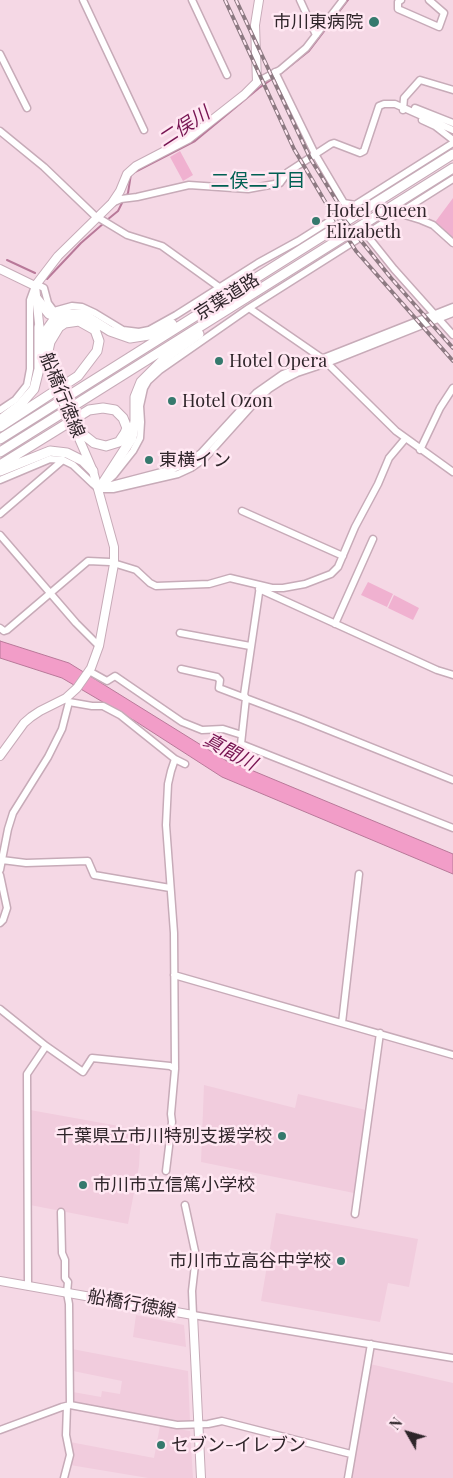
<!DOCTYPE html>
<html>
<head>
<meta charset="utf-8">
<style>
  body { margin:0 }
  #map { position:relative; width:453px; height:1478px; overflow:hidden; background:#f5d8e5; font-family:"Playfair Display",serif }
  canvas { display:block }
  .north { position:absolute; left:383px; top:1408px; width:50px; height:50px; -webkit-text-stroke:4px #ffe7f2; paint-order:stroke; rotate:308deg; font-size:14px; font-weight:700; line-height:20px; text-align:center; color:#2f252a }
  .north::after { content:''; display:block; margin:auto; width:18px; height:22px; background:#2f252a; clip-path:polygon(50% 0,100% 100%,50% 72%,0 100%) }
</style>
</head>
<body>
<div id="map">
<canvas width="453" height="1478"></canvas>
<div class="north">N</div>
</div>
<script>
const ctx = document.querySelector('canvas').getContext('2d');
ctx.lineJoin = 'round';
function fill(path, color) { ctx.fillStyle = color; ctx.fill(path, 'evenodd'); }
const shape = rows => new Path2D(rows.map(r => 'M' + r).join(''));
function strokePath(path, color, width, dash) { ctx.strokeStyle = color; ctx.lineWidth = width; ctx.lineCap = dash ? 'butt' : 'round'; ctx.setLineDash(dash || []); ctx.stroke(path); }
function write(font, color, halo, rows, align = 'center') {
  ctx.font = font + ' "Playfair Display","Noto Sans JP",serif'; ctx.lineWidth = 5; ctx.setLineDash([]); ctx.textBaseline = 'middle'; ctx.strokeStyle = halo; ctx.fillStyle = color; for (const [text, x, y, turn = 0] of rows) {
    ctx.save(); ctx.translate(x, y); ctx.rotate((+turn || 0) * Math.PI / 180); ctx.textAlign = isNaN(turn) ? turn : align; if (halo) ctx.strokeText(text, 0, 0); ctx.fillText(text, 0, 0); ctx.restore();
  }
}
const built = shape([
  [204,1085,295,1108,298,1094,366,1110,354,1193,201,1162],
  [30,1110,141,1130,139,1166,128,1224,30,1205],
  [276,1213,418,1239,409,1287,388,1283,380,1322,261,1301],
  [136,1315,184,1325,186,1347,133,1337],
  [72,1349,188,1371,190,1422,177,1422,72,1402,73,1392,101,1397,102,1391,120,1394,122,1381,73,1371],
  [370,1364,453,1383,453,1478,351,1478],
  [160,1426,190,1431,193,1478,148,1478,70,1465,70,1442,154,1458]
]);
const green = shape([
  [180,151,193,175,183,181,170,157],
  [453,198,453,241,433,225],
  [368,582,393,594,387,607,361,595],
  [394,595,419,608,413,620,388,608]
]);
const water = shape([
  [0,641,69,663,230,763,239,765,453,854,453,874,222,777,135,721,62,678,0,658,0,641]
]);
const stream = shape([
  [279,75,309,51,348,0],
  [126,197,128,193,131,174,195,141,259,88,275,77],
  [107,220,118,211,123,201],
  [7,260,35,273],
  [44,277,47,279,81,243,104,223]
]);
const minor = shape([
  [83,0,144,130],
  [192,0,227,75],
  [300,0,316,35],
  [401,0,398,2,398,9,439,27,444,13,429,0],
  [0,54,27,108],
  [275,72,315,154,344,203,355,205],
  [257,82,280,70,306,48,343,0],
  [415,108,453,123],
  [403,110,404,98,420,80,453,90],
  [422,120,435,126,453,140],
  [0,131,44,167,94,215,127,235,162,246,219,287],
  [112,203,121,199,137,197,189,185,248,189,280,183,288,172,331,144,334,143,360,153,364,151,379,106,384,104,395,104,453,130],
  [398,213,421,220,433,225,453,243],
  [366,234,394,269,453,335],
  [249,308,453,179],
  [0,410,15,400,27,385,30,369,30,300,35,286,38,285,44,288,48,303,54,311,72,306,82,307,95,313,123,330,139,332,149,330,176,315,258,263,298,241,453,143],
  [420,450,440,408,453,388],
  [0,480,50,459,63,460,73,465,93,484,99,489,113,489,178,474,191,468,204,459,257,400,269,389,283,380,297,373,327,363,453,313],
  [105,483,114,475,133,451,140,438,141,422,140,406,144,388,148,381,160,370,249,308,323,359,396,431,453,472],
  [104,487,173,469,188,463,201,453,256,393,283,374,453,307],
  [242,511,343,556],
  [0,514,63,460],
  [0,535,76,623,99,646],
  [260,586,244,695,246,698,241,744,453,828],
  [259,589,437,670,453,675],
  [335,624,373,539],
  [0,628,4,631,7,630,88,561,110,562,136,570,150,583,156,586,209,584,230,578,272,588,283,588,305,584,331,574,338,567,355,527,378,484,389,458,405,439],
  [180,633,250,646],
  [181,669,217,677,220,680,219,688,301,719,453,780],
  [89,671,107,681,115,676,182,722,202,730,223,729,242,735],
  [69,702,92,706,103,706,120,715,175,759,171,771,168,784,166,825,174,933,175,1069,171,1114,172,1122,166,1171],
  [175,759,185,764],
  [2,860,26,863,88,861,94,875,170,888],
  [0,870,8,829,13,813,48,757,62,729,69,702,67,700],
  [0,875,7,908,3,920,0,923],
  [174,975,453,1055],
  [0,1009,46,1046,83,1072,92,1058,170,1066,175,1069],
  [342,1023,359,874],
  [185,1205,196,1256,192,1291,193,1315,453,1358],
  [61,1212,62,1253,65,1260,65,1278,68,1282,67,1293,69,1304,70,1405],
  [355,1214,380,1033],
  [28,1286,27,1074,46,1046],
  [0,1430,62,1407,70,1405,177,1425,208,1424,222,1421,351,1454],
  [64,1478,70,1455,66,1435,67,1406],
  [348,1478,371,1344]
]);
const major = shape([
  [0,269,35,286],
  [40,332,35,286,58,256,112,203,120,191,127,174,136,166,188,139,244,95,257,82,255,25,259,0],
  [48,365,55,383],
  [0,756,24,723,31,717,40,711,66,698,77,688,91,668,99,646,114,564,114,547,93,471,74,427],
  [0,1281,193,1315,201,1478]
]);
const highway = shape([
  [37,299,49,314,60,316],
  [44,348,48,328,53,321,65,314,83,314,110,331,130,338,149,335,164,329,172,324],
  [0,420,20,405,34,389,39,369,39,327],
  [0,427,78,376,97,351,99,341,95,330,79,321,65,323,59,327,50,342,48,351,49,370],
  [0,439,453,154],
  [0,452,453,168],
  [0,465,89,410,103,408,115,410,123,418,127,428,125,433,119,442,106,446,94,443,75,428],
  [0,471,50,451,67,453,83,461,93,471],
  [99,489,132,438,135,421,135,397,141,382,165,358,199,334]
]);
const rail = shape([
  [225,0,294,149,333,215,356,251,453,361],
  [236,0,310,158,346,216],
  [338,212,391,278,453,348]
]);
const majorBridge = shape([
  [55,383,72,423]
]);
const markers = [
  [374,22,6,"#35796d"],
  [316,221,5,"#35796d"],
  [219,361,5,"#35796d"],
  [172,401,5,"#35796d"],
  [149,460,5,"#35796d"],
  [282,1136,5,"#35796d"],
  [83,1185,5,"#35796d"],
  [341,1261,5,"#35796d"],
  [161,1445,5,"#35796d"]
];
const poiNames = [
  ["市川東病院",363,22,"right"],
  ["Hotel Queen",326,211],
  ["Elizabeth",326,232],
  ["Hotel Opera",229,361],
  ["Hotel Ozon",182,401],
  ["東横イン",159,460],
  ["千葉県立市川特別支援学校",272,1136,"right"],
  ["市川市立信篤小学校",93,1185],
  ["市川市立高谷中学校",331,1261,"right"],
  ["セブン-イレブン",171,1445]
];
const streetNames = [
  ["京葉道路",227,297,-32],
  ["船橋行徳線",62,395,68],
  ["船橋行徳線",132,1304,10]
];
const waterNames = [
  ["二俣川",184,127,-33],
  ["真間川",230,752,28]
];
const neighbourhoodNames = [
  ["二俣二丁目",258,181]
];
fill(built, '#f1ccdd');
fill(green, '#f0b1d0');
fill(water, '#f29dc8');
strokePath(water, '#b87999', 1);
strokePath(stream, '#b87999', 2);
strokePath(minor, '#c7abb8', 9);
strokePath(major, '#c7abb8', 10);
strokePath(highway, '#c7abb8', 11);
strokePath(minor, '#fff', 6);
strokePath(major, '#fff', 8);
strokePath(highway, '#fff', 9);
strokePath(rail, '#8d7a82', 4);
strokePath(rail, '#ffe7f2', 2, [5.5]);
strokePath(majorBridge, '#c7abb8', 10, []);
strokePath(majorBridge, '#fff', 8);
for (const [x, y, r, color] of markers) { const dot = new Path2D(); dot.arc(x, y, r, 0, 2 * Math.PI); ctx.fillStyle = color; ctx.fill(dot); strokePath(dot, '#ffe7f2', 2); }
write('18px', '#2f252a', '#ffe7f2', poiNames, 'left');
write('18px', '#2f252a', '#ffe7f2', streetNames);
write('italic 19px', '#771452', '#ffe7f2', waterNames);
write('19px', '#006053', '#ffe7f2', neighbourhoodNames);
</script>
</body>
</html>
